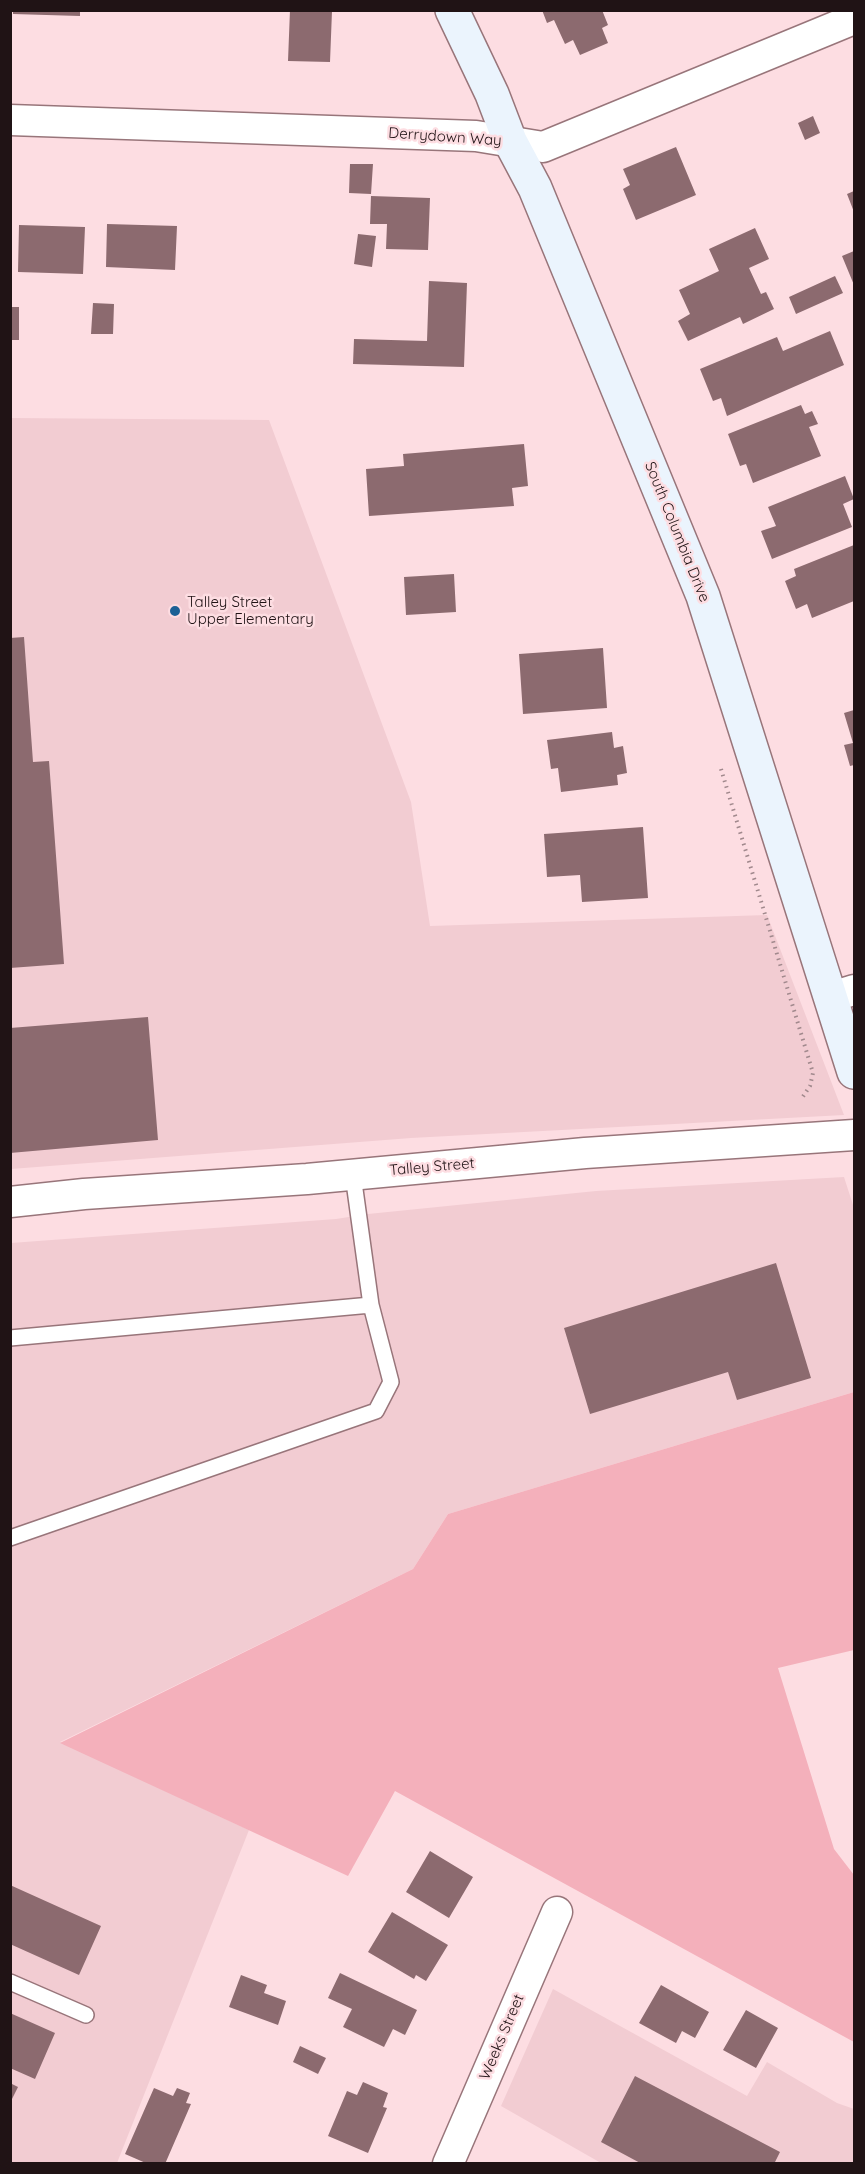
<!DOCTYPE html>
<html>
<head>
<meta charset="utf-8">
<style>
  body { margin:0 }
  #map { position:relative; width:865px; height:2174px; overflow:hidden; background:#fddde2; font-family:Quicksand,sans-serif }
  canvas { display:block }
  .frame { position:absolute; inset:0; border:12px solid #201315; pointer-events:none }
</style>
</head>
<body>
<div id="map">
<canvas width="865" height="2174"></canvas>
<div class="frame"></div>
</div>
<script>
const ctx = document.querySelector('canvas').getContext('2d');
ctx.lineJoin = 'round';
function fill(path, color) { ctx.fillStyle = color; ctx.fill(path, 'evenodd'); }
const shape = rows => new Path2D(rows.map(r => 'M' + r).join(''));
function strokePath(path, color, width, dash) { ctx.strokeStyle = color; ctx.lineWidth = width; ctx.lineCap = dash ? 'butt' : 'round'; ctx.setLineDash(dash || []); ctx.stroke(path); }
function write(font, color, halo, rows, align = 'center') {
  ctx.font = font + ' Quicksand,sans-serif'; ctx.lineWidth = 5; ctx.setLineDash([]); ctx.textBaseline = 'middle'; ctx.strokeStyle = halo; ctx.fillStyle = color; for (const [text, x, y, turn = 0] of rows) {
    ctx.save(); ctx.translate(x, y); ctx.rotate((+turn || 0) * Math.PI / 180); ctx.textAlign = isNaN(turn) ? turn : align; if (halo) ctx.strokeText(text, 0, 0); ctx.fillText(text, 0, 0); ctx.restore();
  }
}
const built = shape([
  [11,418,269,420,411,802,430,926,767,915,844,1115,411,1138,11,1169],
  [844,1177,854,1208,854,1392,448,1514,413,1569,60,1742,249,1830,117,2163,11,2164,11,1243,336,1219,368,1214,596,1191],
  [553,1989,747,2096,767,2062,837,2103,854,2109,854,2163,601,2163,501,2106]
]);
const green = shape([
  [854,1392,854,1650,778,1668,834,1849,854,1875,854,2042,395,1791,348,1876,60,1743,413,1569,448,1514]
]);
const building = shape([
  [13,10,80,10,80,16,13,14],
  [290,10,332,11,330,62,288,61],
  [542,10,602,10,608,25,602,28,608,43,580,55,573,40,565,44,554,20,547,23],
  [813,116,820,133,805,140,798,123],
  [676,147,696,195,636,220,623,189,630,185,623,169],
  [350,164,373,164,371,194,349,193],
  [854,191,854,212,847,194],
  [371,196,430,198,428,250,386,249,387,224,370,224],
  [107,224,177,226,175,270,106,267],
  [19,225,85,227,83,274,18,272],
  [755,228,769,259,749,268,761,294,766,292,774,309,743,324,740,317,688,341,678,321,690,314,679,290,719,271,709,249],
  [358,234,376,236,372,267,354,264],
  [854,251,854,285,842,256],
  [835,276,843,293,796,314,789,297],
  [429,281,467,283,464,367,353,364,354,339,427,341],
  [93,303,114,304,113,334,91,334],
  [10,307,19,307,19,340,10,340],
  [830,331,844,365,727,416,721,398,713,401,700,369,777,337,783,351],
  [801,405,805,414,812,411,818,424,809,427,821,456,753,483,746,464,740,466,728,434],
  [524,444,528,486,512,488,514,506,369,516,366,469,404,466,403,454],
  [845,476,854,499,843,504,852,527,772,559,761,531,776,526,768,507],
  [854,545,854,601,812,618,807,604,796,609,785,581,796,576,794,569],
  [454,574,456,612,406,615,404,577],
  [24,637,33,762,49,761,64,964,10,968,10,638],
  [603,648,607,708,523,714,519,654],
  [854,710,854,765,850,766,844,745,853,743,844,713],
  [612,732,614,748,623,746,627,773,617,775,618,785,561,792,558,768,551,769,547,740],
  [643,827,648,898,582,902,580,875,547,877,544,834],
  [148,1017,158,1140,10,1153,10,1028],
  [776,1263,811,1378,737,1400,728,1372,590,1414,564,1328],
  [430,1851,473,1877,449,1918,406,1892],
  [10,1885,101,1926,79,1975,10,1944],
  [392,1912,448,1945,426,1981,416,1975,414,1979,368,1952],
  [340,1973,417,2010,405,2035,393,2029,384,2047,343,2027,352,2009,328,1998],
  [241,1975,267,1985,264,1993,286,2001,278,2025,229,2007],
  [661,1985,709,2012,695,2038,682,2031,676,2043,639,2023],
  [746,2010,778,2028,756,2068,723,2050],
  [10,2013,55,2033,35,2079,10,2068],
  [300,2046,326,2058,318,2074,293,2062],
  [635,2076,780,2152,774,2164,642,2164,601,2142],
  [363,2082,388,2093,383,2107,387,2108,368,2153,328,2136,347,2091,357,2095],
  [10,2083,18,2087,10,2103],
  [154,2088,173,2096,177,2088,190,2093,186,2103,191,2104,165,2164,148,2164,125,2154]
]);
const path = shape([
  [721,769,813,1073,810,1086,802,1098]
]);
const lane = shape([
  [10,1338,371,1305],
  [10,1538,376,1411,391,1382,371,1305,353,1175],
  [10,1982,86,2015]
]);
const street = shape([
  [10,120,476,136,543,147,854,19],
  [831,997,854,990],
  [10,1202,84,1194,307,1179,585,1153,854,1135],
  [448,2164,557,1912]
]);
const secondary = shape([
  [452,10,492,94,510,141,535,188,703,596,854,1072]
]);
const markers = [
  [175,611,6,"#1c6095"]
];
const streetNames = [
  ["Derrydown Way",445,137,4],
  ["South Columbia Drive",677,532,68],
  ["Talley Street",432,1167,-5],
  ["Weeks Street",502,2037,-67]
];
const poiNames = [
  ["Talley Street",187,602],
  ["Upper Elementary",187,619]
];
fill(built, '#f2ccd2');
fill(green, '#f4b0bb');
fill(building, '#8c6a6f');
strokePath(lane, '#98757a', 18);
strokePath(street, '#98757a', 33);
strokePath(secondary, '#98757a', 36);
strokePath(path, '#a1898d', 4, [1.5, 4.5]);
strokePath(lane, '#fff', 15);
strokePath(street, '#fff', 30);
strokePath(secondary, '#ebf4fd', 33);
for (const [x, y, r, color] of markers) { const dot = new Path2D(); dot.arc(x, y, r, 0, 2 * Math.PI); ctx.fillStyle = color; ctx.fill(dot); strokePath(dot, '#fddde2', 2); }
write('15px', '#201315', '#fddde2', streetNames);
write('15px', '#201315', '#fddde2', poiNames, 'left');
</script>
</body>
</html>
